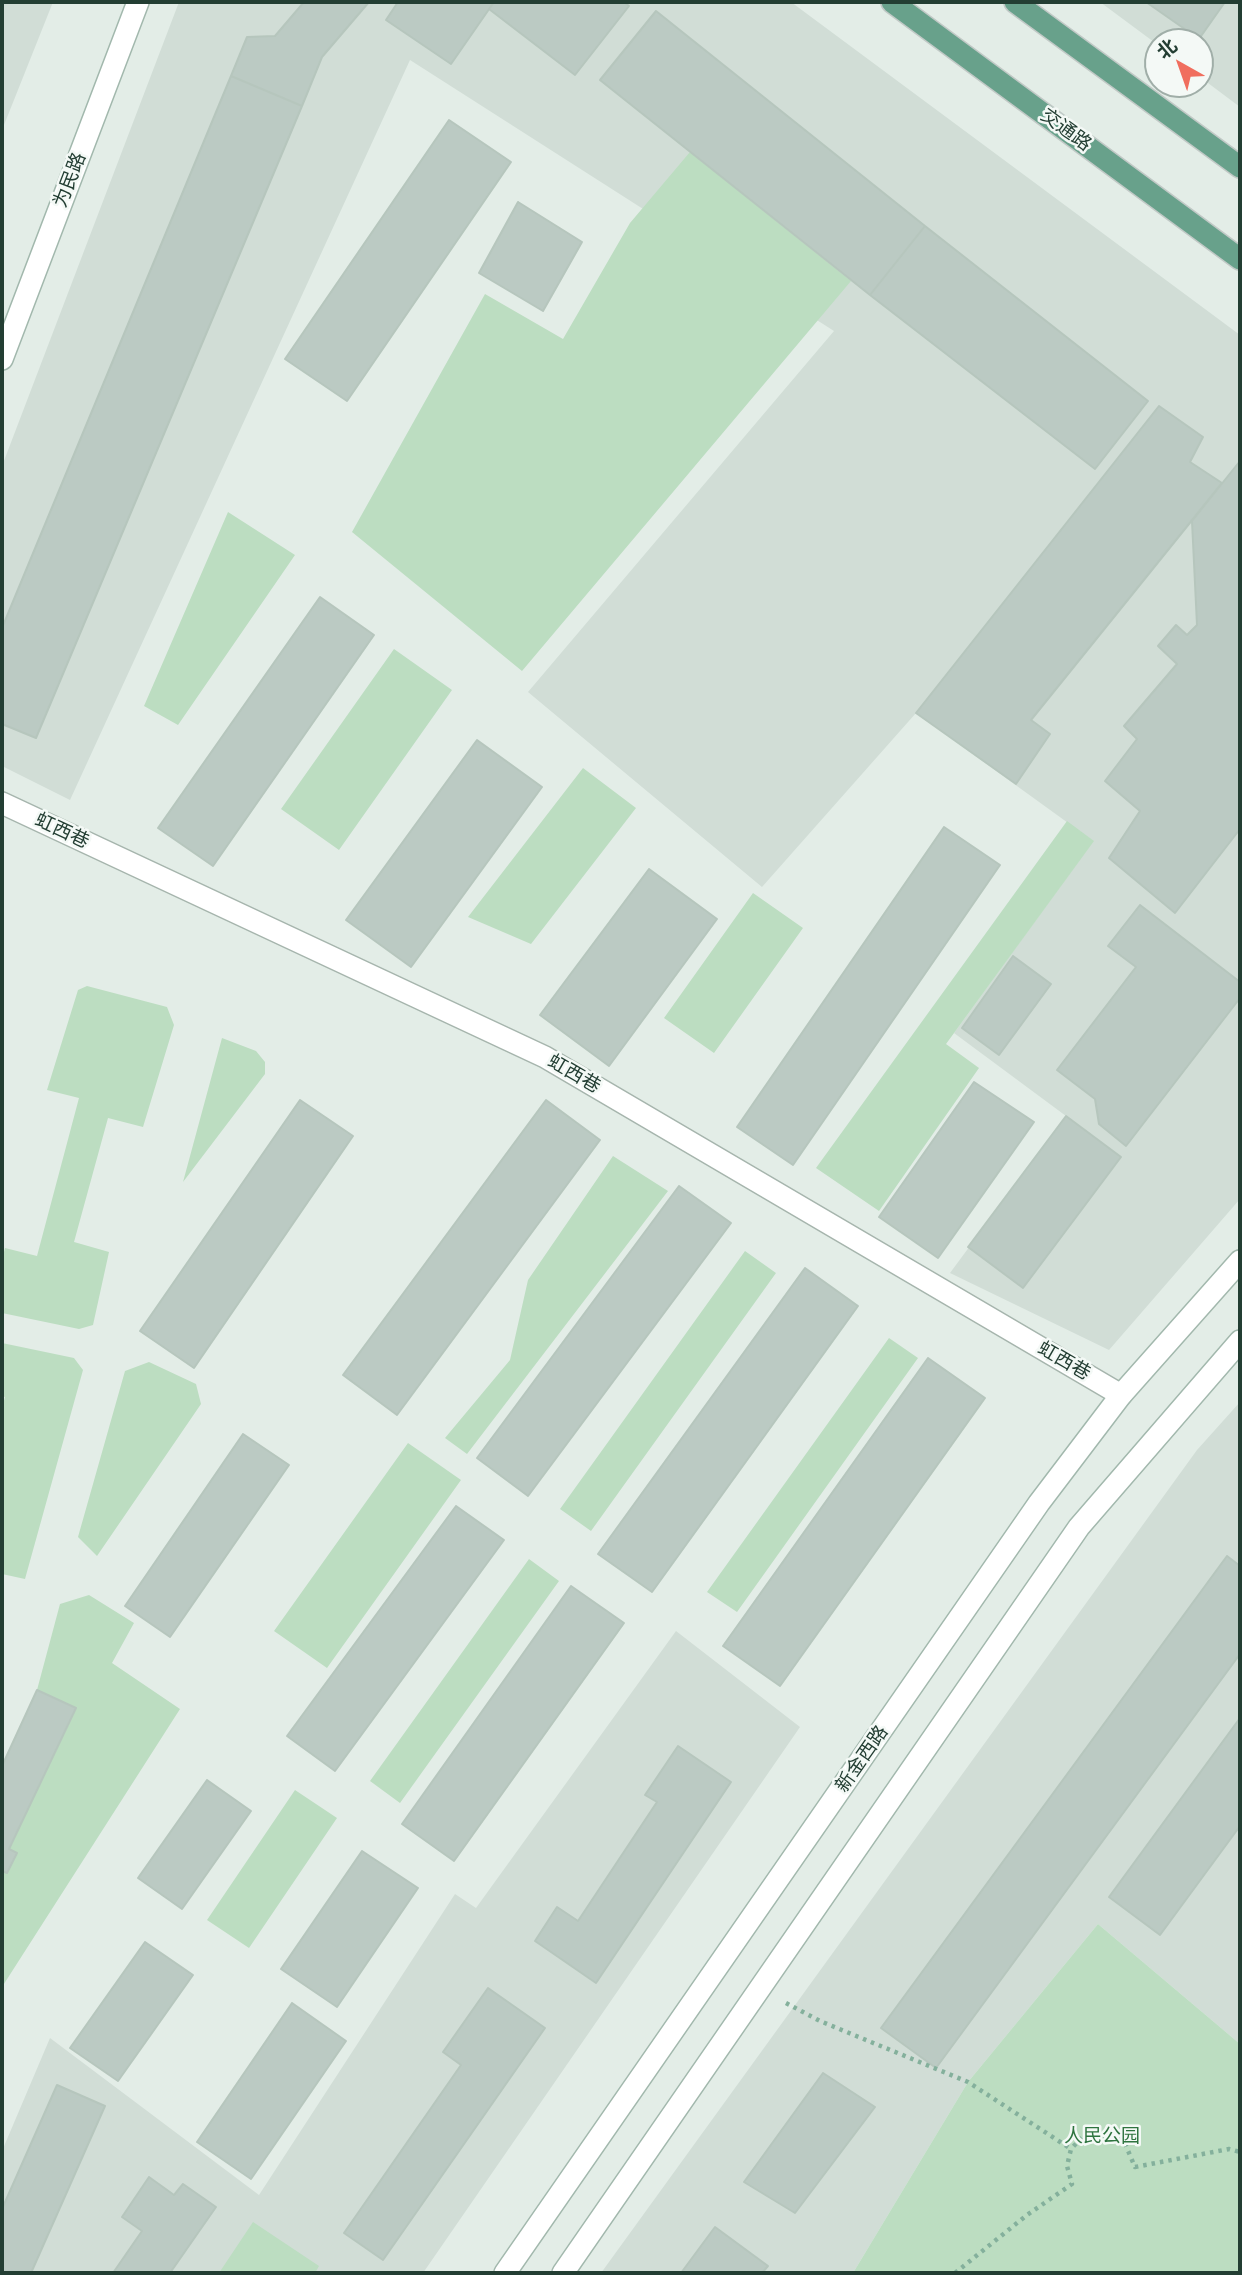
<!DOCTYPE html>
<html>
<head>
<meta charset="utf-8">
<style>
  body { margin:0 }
  #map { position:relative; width:1242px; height:2275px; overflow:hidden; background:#e3ede7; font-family:Quicksand,"Noto Sans SC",sans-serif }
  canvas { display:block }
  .frame { position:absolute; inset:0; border:4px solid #233e33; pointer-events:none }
  .north { position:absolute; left:1144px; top:28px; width:70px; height:70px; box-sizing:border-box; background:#f4f9f6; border:2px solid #a0aea8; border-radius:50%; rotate:320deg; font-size:19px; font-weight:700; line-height:28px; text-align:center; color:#233e33 }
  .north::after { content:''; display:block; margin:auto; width:24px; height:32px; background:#f06e5e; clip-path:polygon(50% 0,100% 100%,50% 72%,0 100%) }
</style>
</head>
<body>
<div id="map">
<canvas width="1242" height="2275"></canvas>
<div class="frame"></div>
<div class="north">北</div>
</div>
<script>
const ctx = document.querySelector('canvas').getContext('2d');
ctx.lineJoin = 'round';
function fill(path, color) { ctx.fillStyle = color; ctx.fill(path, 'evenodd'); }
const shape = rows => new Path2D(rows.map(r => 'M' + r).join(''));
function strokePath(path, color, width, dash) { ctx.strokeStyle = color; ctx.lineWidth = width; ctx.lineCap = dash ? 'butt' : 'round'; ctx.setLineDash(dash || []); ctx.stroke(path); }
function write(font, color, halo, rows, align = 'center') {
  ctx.font = font + ' Quicksand,"Noto Sans SC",sans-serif'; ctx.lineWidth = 5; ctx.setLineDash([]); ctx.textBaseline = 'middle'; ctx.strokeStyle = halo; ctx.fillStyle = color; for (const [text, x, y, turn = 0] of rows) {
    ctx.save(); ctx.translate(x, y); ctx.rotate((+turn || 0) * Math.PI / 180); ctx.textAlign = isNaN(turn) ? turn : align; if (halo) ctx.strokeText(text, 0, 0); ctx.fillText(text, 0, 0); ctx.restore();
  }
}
const built = shape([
  [2,2,53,2,2,130],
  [179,2,791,2,1240,335,1240,1199,1109,1350,950,1273,1066,1116,954,1033,1093,841,916,713,762,887,528,692,834,331,410,60,70,800,2,766,2,466],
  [1100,2,1240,2,1240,107,1200,77,1200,42,1158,42,1158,45],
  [1240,1402,1240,2044,1098,1924,968,2082,853,2273,601,2273,1197,1450],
  [676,1631,800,1727,423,2273,2,2273,2,2151,50,2038,259,2195,455,1894,476,1908]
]);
const green = shape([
  [690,152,851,281,522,671,352,532,485,294,563,339,630,223],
  [228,512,295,555,178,725,144,706],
  [394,649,452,690,339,850,281,809],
  [583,768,636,808,531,944,468,917],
  [1067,821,1094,841,946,1044,979,1068,879,1211,816,1168],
  [753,893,803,928,714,1053,664,1018],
  [87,986,167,1007,174,1025,143,1127,108,1118,74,1242,109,1252,93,1325,79,1329,2,1313,2,1260,5,1248,37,1256,79,1098,47,1090,78,990],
  [222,1038,256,1051,265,1062,265,1074,183,1182],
  [613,1156,668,1191,467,1454,445,1438,510,1360,528,1280],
  [745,1251,776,1273,591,1531,560,1509],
  [889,1338,918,1358,737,1612,707,1592],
  [2,1343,74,1358,83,1370,25,1579,2,1574,2,1408,5,1397,2,1396],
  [149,1362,196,1384,201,1404,97,1556,78,1537,125,1371],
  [408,1443,461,1480,327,1668,274,1631],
  [529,1559,559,1581,400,1803,370,1781],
  [89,1595,134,1623,112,1663,180,1709,2,1987,2,1871,7,1873,16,1853,9,1849,76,1709,37,1690,60,1604],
  [295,1790,337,1818,249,1948,207,1920],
  [1098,1924,1240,2044,1240,2273,853,2273,968,2082],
  [253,2222,319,2266,315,2273,219,2273]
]);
const building = shape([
  [304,2,369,2,322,57,302,106,231,76,247,37,275,36,304,2],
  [398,2,494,2,451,64,386,20,398,2],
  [494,2,624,2,629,6,575,75,489,9,494,2],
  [1146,2,1225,2,1199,39,1146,2],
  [656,11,925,226,870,295,600,80,656,11],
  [231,76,302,106,36,738,2,724,2,628,231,76],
  [449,120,511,162,347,401,285,359,449,120],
  [518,202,582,242,543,311,479,273,518,202],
  [925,226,1148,401,1095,469,870,295,925,226],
  [1159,406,1203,437,1190,462,1222,483,1031,720,1050,734,1016,784,916,713,1159,406],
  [1240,461,1240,829,1175,913,1109,858,1140,811,1105,781,1137,739,1124,726,1177,664,1158,646,1176,625,1187,635,1197,625,1192,521,1240,461],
  [320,597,374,635,213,866,158,828,320,597],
  [477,740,542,787,411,967,346,920,477,740],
  [944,827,1000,865,793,1165,737,1127,944,827],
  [649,869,717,919,609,1066,540,1015,649,869],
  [1140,905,1240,982,1240,998,1126,1146,1099,1124,1095,1099,1057,1070,1136,967,1108,946,1140,905],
  [1013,956,1051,984,999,1055,962,1028,1013,956],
  [974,1082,1034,1122,938,1258,879,1217,974,1082],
  [300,1100,353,1136,194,1368,140,1331,300,1100],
  [546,1100,600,1140,397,1415,343,1375,546,1100],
  [1066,1116,1121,1157,1023,1288,968,1247,1066,1116],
  [679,1186,731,1223,528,1496,477,1458,679,1186],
  [805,1268,858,1306,652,1592,598,1554,805,1268],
  [928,1358,985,1398,780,1686,723,1646,928,1358],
  [243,1434,289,1465,170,1637,125,1606,243,1434],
  [456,1506,504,1540,335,1771,287,1736,456,1506],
  [1227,1556,1240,1566,1240,1654,936,2068,881,2028,1227,1556],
  [571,1586,624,1623,454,1861,402,1824,571,1586],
  [37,1690,76,1708,9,1849,17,1853,7,1873,2,1871,2,1766,37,1690],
  [1240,1718,1240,1826,1160,1935,1109,1897,1240,1718],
  [678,1746,731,1782,596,1983,535,1941,557,1907,578,1921,657,1802,645,1795,678,1746],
  [207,1780,251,1811,182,1909,138,1878,207,1780],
  [362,1851,418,1888,337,2007,281,1969,362,1851],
  [145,1942,193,1975,118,2081,70,2048,145,1942],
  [488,1988,545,2028,383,2260,344,2233,461,2065,443,2052,488,1988],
  [292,2003,346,2041,251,2179,197,2142,292,2003],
  [823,2073,875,2107,795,2213,744,2182,823,2073],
  [57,2085,105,2106,31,2273,2,2273,2,2209,57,2085],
  [149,2177,174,2195,183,2184,216,2207,170,2273,113,2273,142,2231,122,2217,149,2177],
  [715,2227,768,2266,762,2273,681,2273,715,2227]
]);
const path = shape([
  [786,2003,820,2021,968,2082,1071,2149],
  [955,2273,1027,2215,1072,2184,1067,2166,1071,2149,1084,2135,1099,2135,1123,2139,1135,2167,1229,2149,1240,2152]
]);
const street = shape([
  [2,803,545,1057,1121,1395]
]);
const secondary = shape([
  [2,359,138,2],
  [505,2273,1039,1503,1121,1395,1240,1261],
  [563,2273,1079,1527,1240,1341]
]);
const primary = shape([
  [892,2,1240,259],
  [1015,2,1240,167]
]);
const streetNames = [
  ["交通路",1066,130,36],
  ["为民路",70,180,-69],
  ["虹西巷",62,831,25],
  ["虹西巷",574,1074,30],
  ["虹西巷",1064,1361,30],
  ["新金西路",862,1759,-55]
];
const parkNames = [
  ["人民公园",1102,2136]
];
fill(built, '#d1ddd6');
fill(green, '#bcddc1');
fill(building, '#bbcac3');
strokePath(building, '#b6c6bd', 2);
strokePath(street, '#a6b5ad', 24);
strokePath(secondary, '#a2b8ad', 24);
strokePath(primary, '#c1c9c6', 24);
strokePath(path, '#84b09c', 4.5, [3.5, 5]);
strokePath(street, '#fff', 21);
strokePath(secondary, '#fff', 21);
strokePath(primary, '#68a18b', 21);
write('19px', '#233e33', '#f4f9f6', streetNames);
write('19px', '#2e743f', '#f4f9f6', parkNames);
</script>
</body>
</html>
